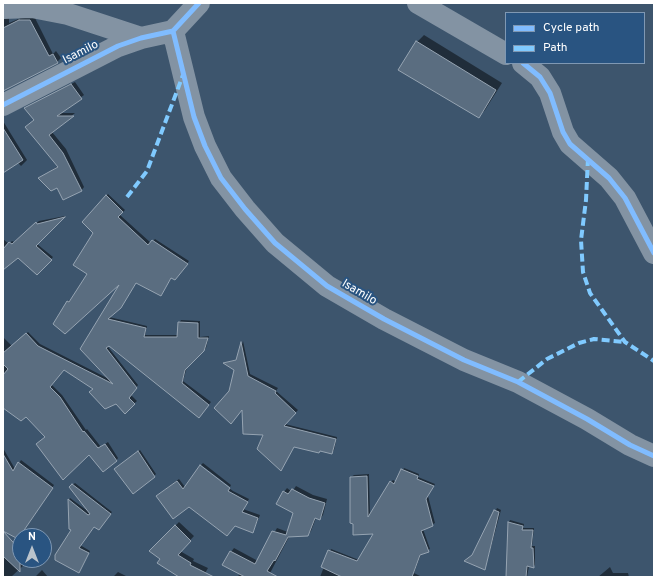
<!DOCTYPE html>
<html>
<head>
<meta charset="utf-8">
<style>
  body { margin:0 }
  #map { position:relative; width:657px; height:580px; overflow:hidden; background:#3d556d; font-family:Overpass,sans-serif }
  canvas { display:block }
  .frame { position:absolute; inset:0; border:4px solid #fff; pointer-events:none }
  .legend { position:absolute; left:505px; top:12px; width:140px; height:52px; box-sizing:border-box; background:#295481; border:1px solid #7f98b3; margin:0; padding:5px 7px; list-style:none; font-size:12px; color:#fff }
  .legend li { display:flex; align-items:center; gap:8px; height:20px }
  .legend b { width:20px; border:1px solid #7f98b3 }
  .north { position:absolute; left:12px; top:528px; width:40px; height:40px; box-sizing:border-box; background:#295481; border:1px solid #7f98b3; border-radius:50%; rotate:0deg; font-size:11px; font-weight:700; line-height:16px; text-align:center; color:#fff }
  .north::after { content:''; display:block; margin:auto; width:14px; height:18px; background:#bbc4cc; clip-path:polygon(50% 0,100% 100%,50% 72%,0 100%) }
</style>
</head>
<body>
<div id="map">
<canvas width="657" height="580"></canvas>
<div class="frame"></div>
<ul class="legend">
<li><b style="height:5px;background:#80bcff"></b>Cycle path</li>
<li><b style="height:5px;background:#80caff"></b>Path</li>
</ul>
<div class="north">N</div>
</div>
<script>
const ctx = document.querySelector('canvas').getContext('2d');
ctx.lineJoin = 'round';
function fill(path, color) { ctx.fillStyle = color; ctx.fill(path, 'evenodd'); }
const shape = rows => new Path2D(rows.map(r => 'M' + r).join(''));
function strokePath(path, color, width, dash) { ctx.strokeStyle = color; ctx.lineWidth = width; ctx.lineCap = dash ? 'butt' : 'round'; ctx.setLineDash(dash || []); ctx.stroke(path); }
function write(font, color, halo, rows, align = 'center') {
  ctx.font = font + ' Overpass,sans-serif'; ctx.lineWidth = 4; ctx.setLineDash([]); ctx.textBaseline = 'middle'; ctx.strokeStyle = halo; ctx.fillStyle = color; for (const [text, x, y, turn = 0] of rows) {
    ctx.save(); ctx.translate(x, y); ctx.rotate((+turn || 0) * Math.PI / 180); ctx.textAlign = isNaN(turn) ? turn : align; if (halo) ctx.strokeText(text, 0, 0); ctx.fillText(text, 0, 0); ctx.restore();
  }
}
const shadow = shape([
  [34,16,53,54,56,51,61,58,57,62,4,89,3,17,9,17,9,23,23,17],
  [424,35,502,83,485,110,478,117,417,42],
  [75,82,84,95,59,113,75,113,52,132,66,149,84,187,81,191,57,186,40,178,58,166,30,124,35,119,26,108],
  [3,121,27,160,21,166,3,147],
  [108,194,125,210,120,215,151,243,155,239,189,261,177,277,172,277,161,295,136,282,109,317,147,326,145,335,178,335,179,323,181,320,200,321,200,337,209,336,206,348,187,367,183,381,211,402,201,414,105,343,138,385,131,395,137,401,125,412,116,402,64,369,51,384,62,395,86,430,87,429,101,447,108,442,118,458,116,461,89,454,47,437,26,415,3,406,3,337,13,347,28,332,40,344,109,379,81,349,122,281,54,323,68,301,71,300,89,274,94,233,83,222],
  [65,216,37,244,53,257,37,274,19,257,3,269,3,239,9,244,12,241,14,242,39,221],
  [243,341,250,374,278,388,276,391,298,410,285,424,337,437,334,450,332,453,294,446,281,469,264,434,230,392,235,370,224,363,238,359],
  [3,448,15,469,21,460,54,485,20,536,3,528],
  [140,450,156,474,154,476,117,467],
  [203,463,231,485,230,487,201,465],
  [200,466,233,491,249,499,243,509,260,515,253,532,159,494,179,479,185,487],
  [404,468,419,474,418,477,435,484,428,496,435,523,423,529,430,549,421,554,414,573,420,576,320,577,331,549,359,560,375,533,354,534,351,477,354,475,369,474,370,516,391,482,393,480,396,482],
  [75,483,112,512,100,527,95,526,80,545,90,551,81,569,72,530,69,500,70,498,89,512,70,487],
  [296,486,313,495,327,499,323,515,320,519,316,518,311,531,308,535,290,535,268,577,237,577,240,574,231,552,234,548,258,561,277,528,288,532,295,513,284,492,287,488,292,492],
  [497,508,501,510,485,569,474,555],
  [510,520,524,524,523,528,534,528,532,546,535,546,535,565,533,567,529,566,527,577,507,577,509,522],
  [179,522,194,536,180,551,194,559,193,561,208,568,203,577,182,577,151,551],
  [3,551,24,565,11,577,3,577],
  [610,567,613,573,628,573,629,577,598,577],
  [42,570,48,577,35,577],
  [118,572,128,577,113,577]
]);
const building = shape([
  [19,20,30,20,49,56,53,54,58,63,3,91,3,28,19,20],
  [416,41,496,90,479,118,398,70,416,41],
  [71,84,82,99,57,116,74,116,49,135,63,153,82,191,63,200,57,188,51,191,38,178,58,167,25,127,34,120,24,108,71,84],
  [3,128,23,160,3,173,3,128],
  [106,195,123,212,118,217,148,245,152,240,188,264,175,280,171,278,161,296,136,283,121,308,108,319,146,328,144,337,177,337,178,322,198,323,198,338,208,338,204,351,185,370,182,383,209,405,199,418,109,346,106,348,137,388,129,398,135,404,125,414,116,404,105,409,89,392,93,389,64,370,50,387,60,397,83,432,84,431,98,448,105,444,117,461,103,472,89,455,63,480,36,444,45,437,26,417,21,421,3,408,3,375,8,369,3,364,3,353,26,333,38,346,113,384,80,349,119,285,65,334,53,324,67,301,69,302,87,274,73,265,93,233,82,222,106,195],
  [65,217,36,246,52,260,37,275,18,258,3,270,3,249,9,242,12,244,36,222,37,224,65,217],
  [241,342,248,376,276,391,275,393,296,413,284,426,336,439,332,454,320,451,319,453,294,447,281,471,257,449,263,435,243,434,242,410,231,424,214,408,229,391,234,370,223,363,236,360,241,342],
  [138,451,155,477,133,494,114,469,138,451],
  [3,454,13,471,18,462,53,488,20,536,20,540,3,531,20,550,20,572,3,556,3,454],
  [200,465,230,488,228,491,248,502,242,512,258,518,253,533,235,526,227,536,189,507,173,519,156,496,177,481,183,489,200,465],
  [401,469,418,476,417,479,434,486,426,499,433,526,421,531,429,552,420,555,412,577,342,577,321,567,328,550,357,561,373,534,353,535,353,524,350,523,350,477,367,476,368,517,390,481,394,484,401,469],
  [72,484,111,514,99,530,94,527,79,548,89,553,79,573,55,560,55,555,71,530,69,529,68,499,88,515,90,514,69,487,72,484],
  [292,489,309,498,325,503,320,520,315,518,308,536,288,537,275,561,274,560,267,571,278,577,245,577,222,565,230,551,255,564,272,531,286,535,293,513,276,504,283,491,288,494,292,489],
  [494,510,499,512,485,570,464,561,472,555,494,510],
  [508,522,523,526,522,530,533,530,531,548,533,548,534,568,527,566,526,577,506,577,508,522],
  [175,525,191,541,178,555,191,563,190,565,214,577,179,577,157,563,160,559,149,551,175,525]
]);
const minor = shape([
  [418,3,506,54],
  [3,8,32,7,68,14,141,38],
  [173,31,194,117,205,146,221,178,245,209,275,243,327,286,384,319,464,360,518,382,587,419,630,445,654,456],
  [523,63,540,77,550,93,563,132,570,144,609,178,625,198,654,253],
  [3,105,118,46,141,38,173,31,199,3]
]);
const quiet = shape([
  [588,158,586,200,581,240,583,272,590,293,625,342,654,361],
  [127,197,147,171,183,75],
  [518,382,547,359,579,343,594,339,625,342]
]);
const cycleway = shape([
  [173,31,194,117,205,146,221,178,245,209,275,243,327,286,384,319,464,360,518,382,587,419,630,445,654,456],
  [523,63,540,77,550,93,563,132,570,144,609,178,625,198,654,253],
  [3,105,118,46,141,38,173,31,199,3]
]);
const streetNames = [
  ["Isamilo",81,53,-27],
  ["Isamilo",359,293,30]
];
fill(shadow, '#0007');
fill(building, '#5a6d80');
strokePath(building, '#96a4b2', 1);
strokePath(minor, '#8393a3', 22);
strokePath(quiet, '#80caff', 4, [8, 4]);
strokePath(cycleway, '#80bcff', 5);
write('12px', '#fff', '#295481', streetNames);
</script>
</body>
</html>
